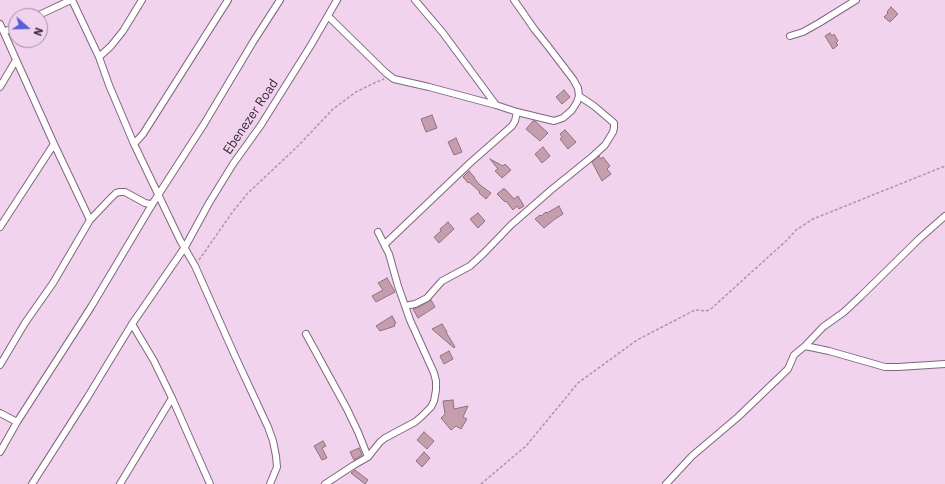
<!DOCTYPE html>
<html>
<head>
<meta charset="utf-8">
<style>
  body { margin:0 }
  #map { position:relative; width:945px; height:484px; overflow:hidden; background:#f1d3ee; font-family:"IBM Plex Sans",sans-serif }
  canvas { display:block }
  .north { position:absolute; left:8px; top:8px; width:40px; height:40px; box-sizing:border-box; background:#f1d3ee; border:1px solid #a790a4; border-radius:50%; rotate:110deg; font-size:11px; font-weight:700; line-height:16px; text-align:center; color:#372b36 }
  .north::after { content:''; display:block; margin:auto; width:14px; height:18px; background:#595fd6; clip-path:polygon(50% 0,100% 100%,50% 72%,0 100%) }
</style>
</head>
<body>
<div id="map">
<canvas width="945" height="484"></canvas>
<div class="north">N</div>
</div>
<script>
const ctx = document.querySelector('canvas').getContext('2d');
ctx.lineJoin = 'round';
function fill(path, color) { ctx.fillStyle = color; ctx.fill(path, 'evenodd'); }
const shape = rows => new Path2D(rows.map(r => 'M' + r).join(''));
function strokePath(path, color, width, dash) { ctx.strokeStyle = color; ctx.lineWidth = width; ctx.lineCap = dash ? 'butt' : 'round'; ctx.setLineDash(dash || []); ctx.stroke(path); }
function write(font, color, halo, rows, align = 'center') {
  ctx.font = font + ' "IBM Plex Sans",sans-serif'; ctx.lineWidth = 4; ctx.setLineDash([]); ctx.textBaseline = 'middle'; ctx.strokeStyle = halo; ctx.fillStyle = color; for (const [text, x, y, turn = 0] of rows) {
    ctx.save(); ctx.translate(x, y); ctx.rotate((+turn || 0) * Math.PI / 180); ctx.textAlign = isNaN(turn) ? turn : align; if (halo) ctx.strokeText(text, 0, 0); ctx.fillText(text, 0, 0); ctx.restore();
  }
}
const building = shape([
  [891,7,898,14,890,22,884,17,888,13,887,12,891,7],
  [830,33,832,36,834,34,838,41,836,43,838,45,833,49,825,36,830,33],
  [564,90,570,97,562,104,556,97,564,90],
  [432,115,437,128,426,132,421,119,432,115],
  [533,121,535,121,548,133,540,141,526,129,533,121],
  [565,130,576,142,568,149,560,139,562,137,560,134,565,130],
  [456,138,462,152,454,155,448,142,456,138],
  [543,147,550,156,542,163,535,154,543,147],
  [599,156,601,159,603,157,610,166,607,169,611,174,602,181,592,162,599,156],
  [490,159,503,166,505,164,511,170,502,178,495,171,498,169,490,159],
  [469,171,475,178,474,178,480,185,491,193,486,199,479,193,480,192,469,182,468,183,463,177,469,171],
  [503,189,505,189,514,199,518,196,524,206,519,209,517,206,513,210,506,201,505,202,497,194,503,189],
  [559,206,563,214,555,219,544,228,535,219,540,215,541,216,546,212,547,213,559,206],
  [478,213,485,221,478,228,470,219,478,213],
  [448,222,454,229,439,243,434,237,441,231,440,229,448,222],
  [387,278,395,292,376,302,372,296,383,290,378,283,387,278],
  [431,300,435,307,418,318,413,309,417,308,431,300],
  [392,316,396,323,394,324,395,326,380,331,376,326,392,316],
  [442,324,447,332,446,332,455,347,454,348,432,329,442,324],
  [449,351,453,359,444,364,440,356,449,351],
  [453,400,454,409,468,406,463,417,467,419,461,429,456,426,451,430,441,418,445,414,443,401,453,400],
  [424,432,434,441,427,449,417,440,424,432],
  [323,441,326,446,322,448,327,458,322,460,314,446,323,441],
  [359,448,362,455,354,460,350,452,359,448],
  [424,452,430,458,422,467,416,461,424,452],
  [355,470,368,480,365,484,351,473,355,470]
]);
const path = shape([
  [199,260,234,210,248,193,298,146,333,109,356,92,372,84,384,79],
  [481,484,526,446,578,383,637,340,695,310,706,311,709,310,712,308,787,240,796,230,813,219,945,166]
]);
const minor = shape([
  [72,0,99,57,109,85,134,144,180,240,195,266,235,356,268,427,273,441,276,456,277,467,270,484],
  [415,0,443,33,496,105],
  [37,16,71,0],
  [328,16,386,73,394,79,429,87,496,105,517,112,554,121,563,118,572,110,577,102,579,96,578,88,573,79,547,45,535,30,514,0],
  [0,24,54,144,90,220],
  [4,32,16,26],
  [790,36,803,32,819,23,856,0],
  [99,57,111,46,123,31,142,0],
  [0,87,16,60],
  [134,144,143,134,228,0],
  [0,227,54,144],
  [385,244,470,163,512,126,515,121,517,112],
  [405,306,415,304,427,298,442,281,470,266,484,253,511,225,551,190,593,156,605,145,613,132,614,128,614,123,594,106,579,96],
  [132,324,154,361,172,398,210,484],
  [306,334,347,409,358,432,368,457],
  [805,346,823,327,844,312,860,297,919,239,945,216],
  [0,365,25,323,53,283,90,220,109,200,116,193,120,192,125,192,145,203,150,204,153,203],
  [0,413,17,422],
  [0,452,17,422,91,307,153,203,204,124,253,42,280,0],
  [32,484,87,398,132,324,185,247,209,203,233,164,261,125,311,45,337,0],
  [120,484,172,398],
  [325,484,354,465,368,457,380,442,385,438,415,422,421,417,431,407,434,401,436,390,436,381,434,373,410,320,398,286,389,254,378,232],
  [666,484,692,456,738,417,788,369,794,355,805,346,829,351,885,367,898,367,945,364]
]);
const streetNames = [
  ["Ebenezer Road",251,117,-56]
];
fill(building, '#c49eac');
strokePath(building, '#94707d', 1);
strokePath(minor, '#80657d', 8);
strokePath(path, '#ac94a9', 1.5, [3, 2]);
strokePath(minor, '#fff', 6);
write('13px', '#372b36', '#f1d3ee', streetNames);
</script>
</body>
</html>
